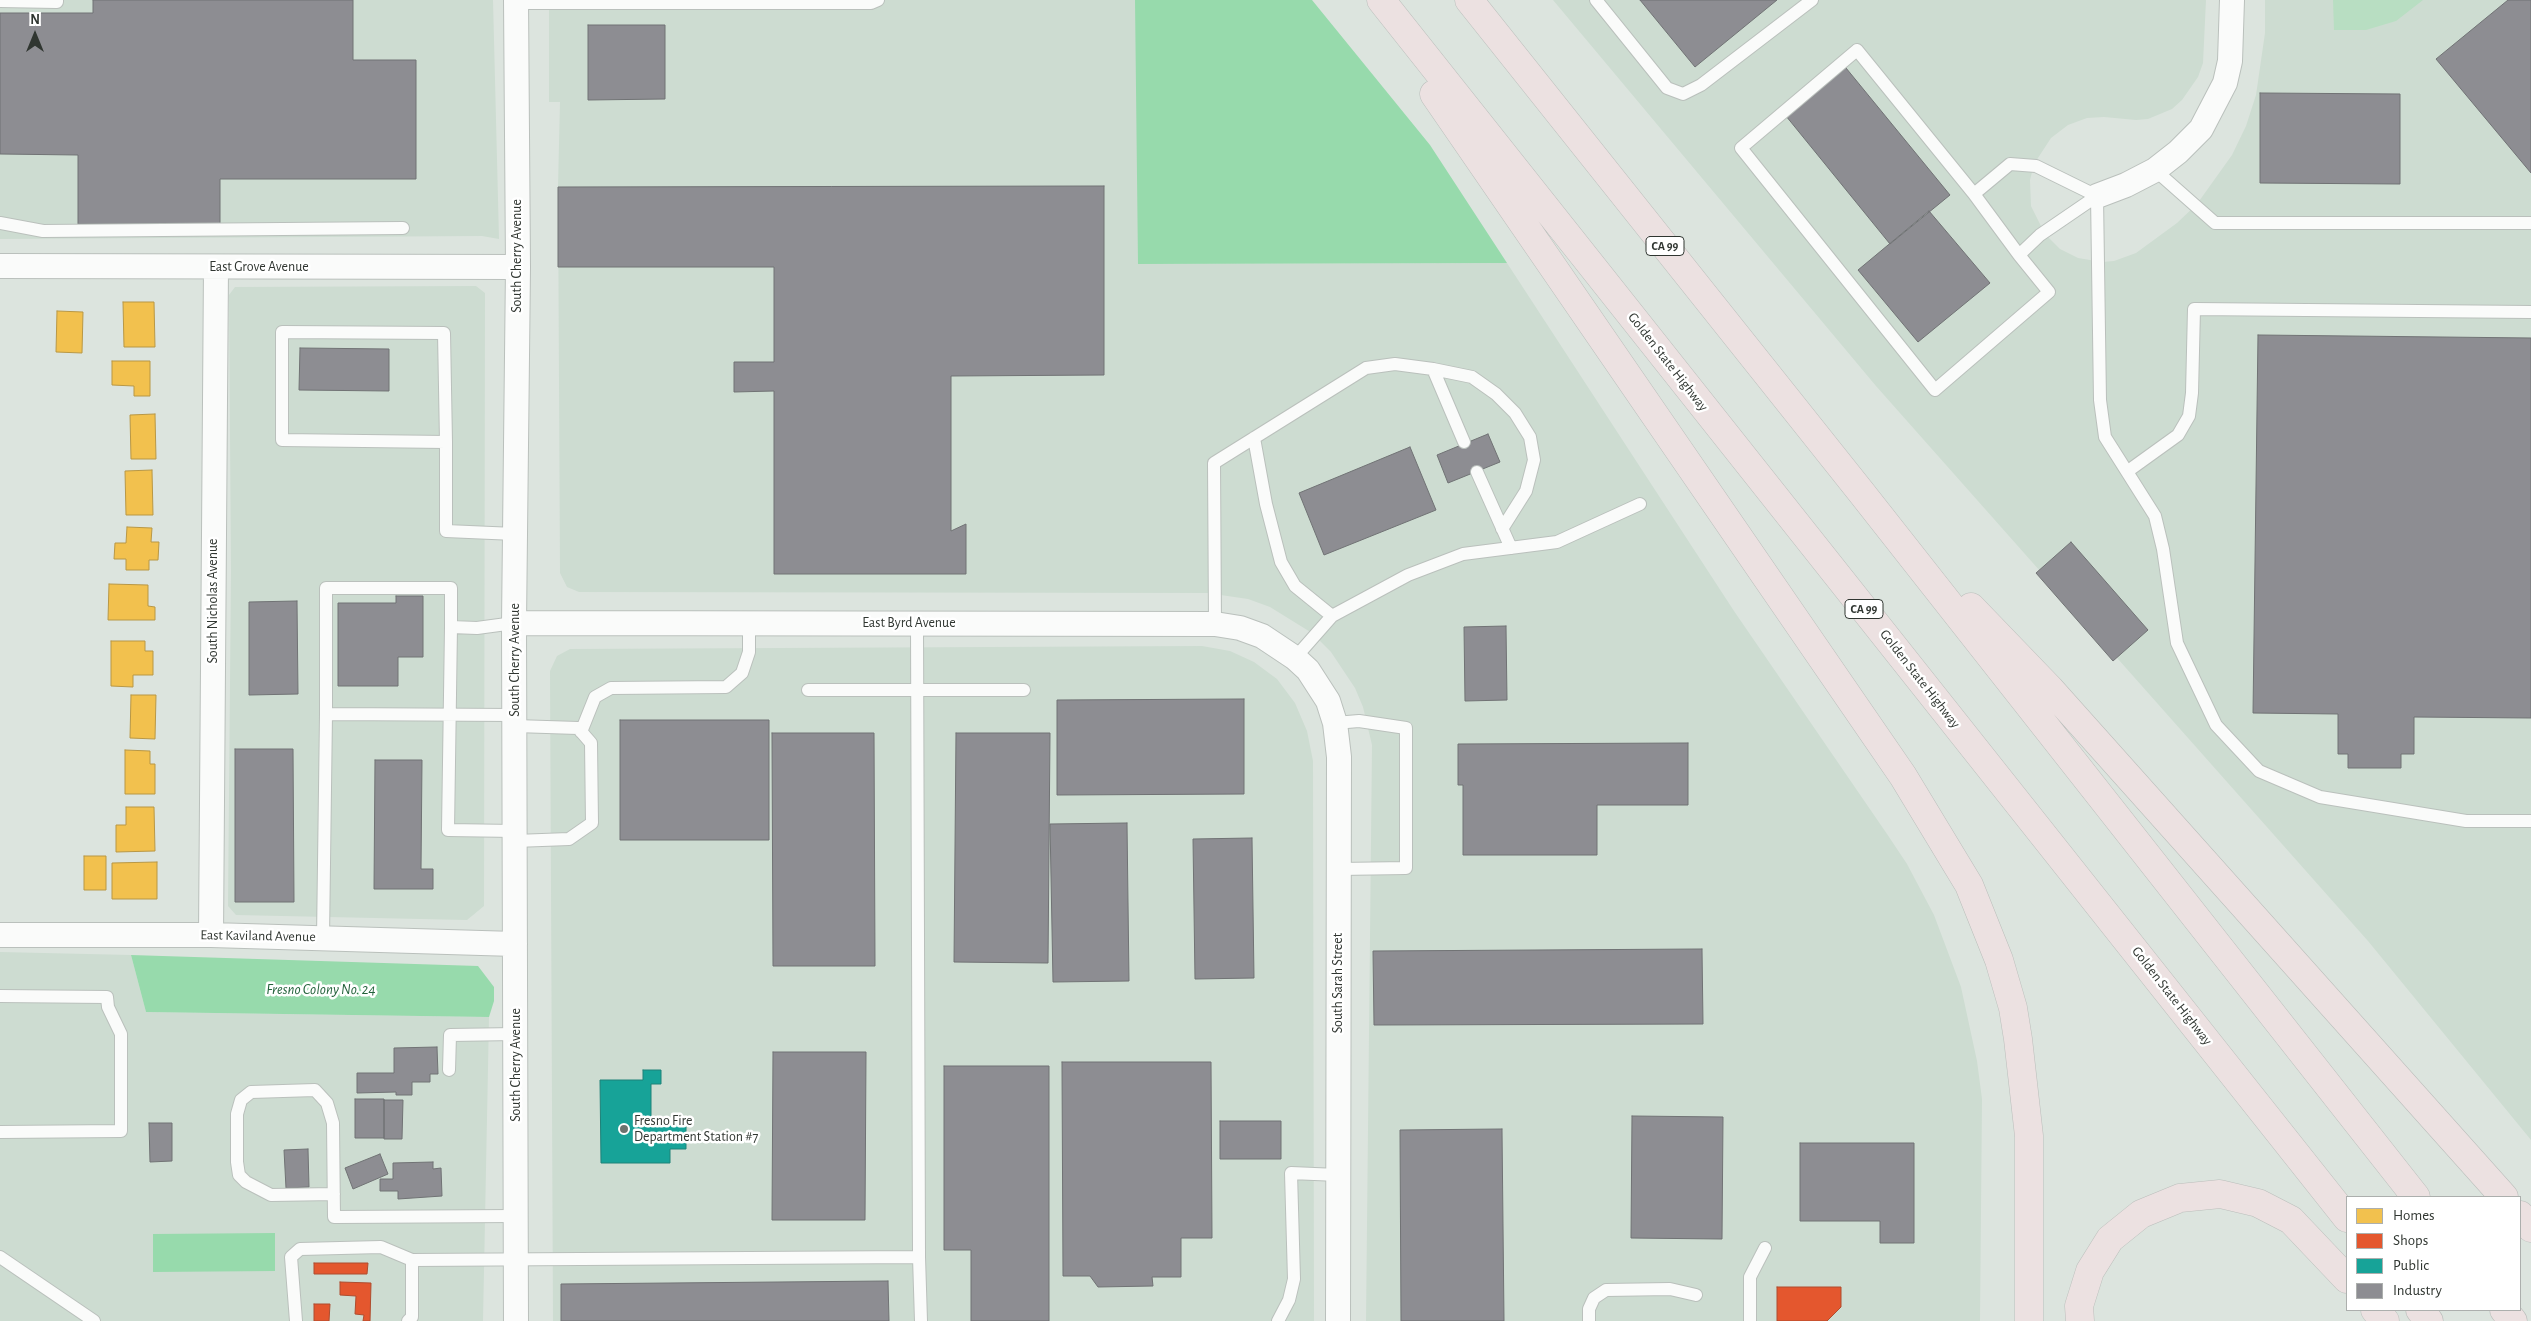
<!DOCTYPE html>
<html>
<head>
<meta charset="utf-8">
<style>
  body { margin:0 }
  #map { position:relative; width:2531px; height:1321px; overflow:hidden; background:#dce4de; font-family:"Alegreya Sans",sans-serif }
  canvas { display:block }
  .legend { position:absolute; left:2346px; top:1196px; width:175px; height:115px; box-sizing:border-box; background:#fff; border:1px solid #acafad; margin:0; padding:6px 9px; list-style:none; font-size:15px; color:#303631 }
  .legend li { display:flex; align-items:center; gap:10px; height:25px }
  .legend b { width:25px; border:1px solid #acafad }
  .north { position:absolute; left:10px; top:10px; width:50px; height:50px; -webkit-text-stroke:4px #fff; paint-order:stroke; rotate:0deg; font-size:14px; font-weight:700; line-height:20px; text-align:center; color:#303631 }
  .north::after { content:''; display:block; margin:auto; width:18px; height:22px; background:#303631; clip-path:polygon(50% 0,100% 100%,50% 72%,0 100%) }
</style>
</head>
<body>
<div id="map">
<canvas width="2531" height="1321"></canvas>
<ul class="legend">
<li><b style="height:14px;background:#f2c14e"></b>Homes</li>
<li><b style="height:14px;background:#e4572e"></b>Shops</li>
<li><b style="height:14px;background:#17a398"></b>Public</li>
<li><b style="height:14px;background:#8d8d92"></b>Industry</li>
</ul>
<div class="north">N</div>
</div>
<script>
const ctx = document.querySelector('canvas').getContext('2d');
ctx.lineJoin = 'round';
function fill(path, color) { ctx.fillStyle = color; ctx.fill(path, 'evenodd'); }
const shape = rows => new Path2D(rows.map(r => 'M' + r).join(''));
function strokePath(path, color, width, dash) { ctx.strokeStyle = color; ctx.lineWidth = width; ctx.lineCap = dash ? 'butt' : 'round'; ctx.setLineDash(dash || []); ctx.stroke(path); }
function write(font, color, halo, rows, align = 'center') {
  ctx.font = font + ' "Alegreya Sans",sans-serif'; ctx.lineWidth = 5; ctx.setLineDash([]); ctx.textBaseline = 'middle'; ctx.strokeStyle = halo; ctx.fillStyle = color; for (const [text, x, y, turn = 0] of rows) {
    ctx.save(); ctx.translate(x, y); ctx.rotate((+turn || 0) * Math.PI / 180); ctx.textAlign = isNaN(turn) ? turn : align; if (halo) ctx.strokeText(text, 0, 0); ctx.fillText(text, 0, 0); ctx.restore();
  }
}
const built = shape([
  [0,0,493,0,499,239,482,236,0,239],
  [549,0,1138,0,1138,264,1507,263,1734,611,1887,834,1907,864,1934,915,1961,987,1977,1061,1982,1099,1980,1321,1366,1321,1372,745,1363,707,1355,688,1331,652,1312,633,1270,607,1248,599,1207,593,579,592,567,587,560,573,558,187,560,102,549,102],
  [1553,0,2206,0,2203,63,2198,77,2182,100,2172,109,2148,119,2136,120,2104,117,2087,118,2068,125,2051,138,2034,164,2030,180,2031,206,2045,234,2060,249,2078,258,2102,262,2114,261,2136,253,2177,223,2197,204,2232,155,2246,126,2256,95,2265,33,2265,0,2531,0,2531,1140,2368,941,1876,386],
  [476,286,485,293,484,906,467,920,236,915,228,906,231,572,229,295,235,287],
  [1202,646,1230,651,1254,662,1277,679,1295,703,1307,731,1313,761,1314,1321,553,1321,550,671,557,656,570,649],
  [0,952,131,955,146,1012,489,1017,483,1321,0,1321]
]);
const green = shape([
  [2333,0,2423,0,2396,21,2366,30,2334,30]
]);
const water = shape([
  [1135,0,1312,0,1430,145,1507,263,1138,264],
  [131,955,478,966,494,987,494,1001,489,1017,146,1012],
  [275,1233,275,1271,153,1272,153,1234]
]);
const homes = shape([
  [123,302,154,302,155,347,124,347,123,302],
  [57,311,83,312,82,353,56,352,57,311],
  [112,361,150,361,150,396,134,396,134,386,112,385,112,361],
  [155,414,156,459,131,459,130,415,155,414],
  [152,470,153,515,126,515,125,471,152,470],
  [127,527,152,528,151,542,159,542,158,560,149,560,149,570,126,570,126,559,114,559,115,543,126,543,127,527],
  [109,584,148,585,148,606,155,607,155,620,108,620,109,584],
  [111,641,145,641,145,651,153,651,153,675,133,675,133,687,111,686,111,641],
  [131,695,156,695,155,739,130,738,131,695],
  [125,750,150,751,150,764,155,764,155,794,125,794,125,750],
  [126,807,154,807,155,851,116,852,116,825,126,825,126,807],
  [84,856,106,856,106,890,84,890,84,856],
  [157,862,157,899,112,899,112,863,157,862]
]);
const shops = shape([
  [314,1263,368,1263,367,1274,314,1274,314,1263],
  [340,1282,371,1283,370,1321,363,1321,364,1315,355,1314,356,1296,340,1295,340,1282],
  [1777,1287,1841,1287,1841,1307,1827,1321,1777,1321,1777,1287],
  [314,1304,330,1304,329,1321,314,1321,314,1304]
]);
const public = shape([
  [643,1070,661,1070,661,1084,651,1084,651,1123,686,1122,686,1149,670,1149,670,1163,601,1163,600,1080,643,1080,643,1070]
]);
const industry = shape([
  [93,0,353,0,353,60,416,60,416,179,220,179,220,224,78,224,78,155,0,154,0,13,93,13,93,0],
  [1640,0,1777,0,1695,67,1640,0],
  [2508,0,2531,0,2531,173,2436,59,2508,0],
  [588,25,665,25,665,99,588,100,588,25],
  [1846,68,1950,195,1890,244,1786,116,1846,68],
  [2260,93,2400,94,2400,184,2260,183,2260,93],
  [1104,186,1104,375,951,376,951,531,966,524,966,574,774,574,774,391,734,392,734,362,774,362,774,267,558,267,558,187,1104,186],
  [1929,211,1990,283,1918,342,1858,270,1929,211],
  [2258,335,2531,338,2531,718,2414,717,2414,754,2401,754,2401,768,2348,768,2348,754,2338,754,2338,714,2253,713,2258,335],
  [300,348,389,349,389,391,299,390,300,348],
  [1488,434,1500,462,1448,483,1437,455,1488,434],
  [1410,447,1436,510,1324,555,1299,493,1410,447],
  [2071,542,2148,630,2113,661,2036,573,2071,542],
  [396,596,423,596,423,657,398,657,398,686,338,686,338,603,396,603,396,596],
  [297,601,298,694,249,695,249,602,297,601],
  [1506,626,1507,700,1465,701,1464,627,1506,626],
  [1244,699,1244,794,1057,795,1057,700,1244,699],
  [620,720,769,720,769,840,620,840,620,720],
  [772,733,874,733,875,966,773,966,772,733],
  [956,733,1050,733,1048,963,954,962,956,733],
  [1688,743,1688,805,1597,805,1597,855,1463,855,1463,785,1458,785,1458,744,1688,743],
  [235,749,293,749,294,902,235,902,235,749],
  [375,760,422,760,421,869,433,869,433,889,374,889,375,760],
  [1127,823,1129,981,1053,982,1050,824,1127,823],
  [1252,838,1254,978,1195,979,1193,839,1252,838],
  [1702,949,1703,1024,1374,1025,1373,951,1702,949],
  [437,1047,438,1074,430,1074,430,1082,412,1082,412,1095,396,1095,396,1092,357,1093,357,1073,394,1073,394,1048,437,1047],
  [773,1052,866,1052,865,1220,772,1220,773,1052],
  [1062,1062,1211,1062,1212,1238,1181,1238,1181,1277,1152,1277,1153,1286,1098,1287,1090,1276,1063,1276,1062,1062],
  [944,1066,1049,1066,1049,1321,971,1321,971,1250,944,1250,944,1066],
  [355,1099,384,1099,384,1138,355,1138,355,1099],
  [384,1100,403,1100,402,1139,384,1139,384,1100],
  [1632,1116,1723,1117,1722,1239,1631,1238,1632,1116],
  [1220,1121,1281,1121,1281,1159,1220,1159,1220,1121],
  [149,1123,172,1123,172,1161,150,1162,149,1123],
  [1502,1129,1504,1321,1401,1321,1400,1130,1502,1129],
  [1800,1143,1914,1143,1914,1243,1880,1243,1880,1221,1800,1221,1800,1143],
  [308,1149,309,1187,286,1188,284,1150,308,1149],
  [380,1154,388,1174,353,1189,345,1168,380,1154],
  [433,1162,433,1169,441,1168,442,1196,398,1199,398,1191,380,1191,380,1179,393,1179,393,1163,433,1162],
  [888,1281,889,1321,561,1321,561,1284,888,1281]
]);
const service = shape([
  [1596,0,1667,88,1683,94,1701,85,1812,0],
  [0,1,57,2,57,0],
  [516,3,871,3,878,0],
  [2155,170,2215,223,2531,223],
  [1974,194,2010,164,2036,166,2097,196],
  [2097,196,2100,400,2105,437,2155,516,2163,549,2177,643,2216,725,2259,771,2320,797,2466,821,2531,821],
  [0,223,43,231,403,228],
  [2019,255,1974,194,1857,50,1741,148,1935,390,2049,292,2019,255,2040,235,2097,196],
  [1433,369,1472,377,1496,394,1515,413,1530,437,1534,460,1526,491,1502,529],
  [1254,438,1266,504,1281,562,1295,586,1332,616],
  [446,442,282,440,282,332,444,333,446,442,446,531,515,534],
  [2128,471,2178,435,2189,416,2192,393,2194,309,2531,312],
  [1477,472,1511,548],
  [514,623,477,628,451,627,448,830,515,831],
  [1215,624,1214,463,1366,368,1395,364,1433,369,1464,442],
  [1295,658,1332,616,1408,575,1463,554,1557,542,1640,504],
  [808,690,1024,690],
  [326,714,326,588,451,588,451,627],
  [1335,723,1359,721,1406,728,1406,868,1339,869],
  [515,726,578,728,591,743,592,823,569,839,515,841],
  [581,732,595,697,611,688,726,687,742,673,749,652,749,623],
  [323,938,326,714,515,715],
  [0,996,107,997,108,1007,121,1034,121,1131,0,1132],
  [449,1070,450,1035,516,1034],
  [334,1194,271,1195,246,1182,239,1175,237,1162,237,1114,241,1100,251,1092,315,1090,327,1103,333,1123,334,1217,516,1216],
  [0,1257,94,1321],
  [919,1257,921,1321],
  [296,1321,291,1257,300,1249,381,1247,412,1260],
  [408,1321,412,1317,412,1260,919,1257,917,624],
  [1278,1321,1289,1300,1294,1279,1291,1173,1338,1175],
  [1589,1321,1589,1309,1594,1298,1606,1290,1670,1289,1696,1295],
  [1750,1321,1750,1277,1765,1248]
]);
const minor = shape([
  [516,0,518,267,514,623,516,1321],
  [2097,196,2126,185,2155,170,2178,152,2201,129,2225,83,2230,61,2232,0],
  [0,266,518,267],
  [514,623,1215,624,1240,628,1262,636,1295,658,1308,670,1328,701,1335,723,1339,757,1338,1321],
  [0,935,211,935,515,944],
  [211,935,216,267]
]);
const motorway = shape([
  [1381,0,2347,1218],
  [1469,0,1861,492,2416,1197],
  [1434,94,1903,776,1969,885,1999,960,2013,1008,2018,1039,2029,1136,2029,1321],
  [1971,607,2050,689,2504,1197],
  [2520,1215,2531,1228],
  [2375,1310,2385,1321],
  [2420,1310,2429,1321],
  [2504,1310,2513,1321],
  [2080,1321,2079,1306,2090,1271,2110,1239,2141,1214,2180,1198,2220,1194,2258,1203,2291,1220,2347,1279]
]);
const markers = [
  [624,1129,5,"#6c736e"]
];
const shields = [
  [1665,246,38],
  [1864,609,38]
];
const shieldNames = [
  ["CA 99",1665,246],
  ["CA 99",1864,609]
];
const streetNames = [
  ["South Cherry Avenue",517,256,-90],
  ["East Grove Avenue",259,267],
  ["Golden State Highway",1668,362,52],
  ["South Nicholas Avenue",213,601,-90],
  ["East Byrd Avenue",909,623],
  ["South Cherry Avenue",515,660,-90],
  ["Golden State Highway",1920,679,52],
  ["East Kaviland Avenue",258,936,1],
  ["South Sarah Street",1338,983,-90],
  ["Golden State Highway",2172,996,52],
  ["South Cherry Avenue",516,1065,-90]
];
const poiNames = [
  ["Fresno Fire",634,1121],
  ["Department Station #7",634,1137]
];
const waterNames = [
  ["Fresno Colony No. 24",321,989]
];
fill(built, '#cddcd1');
fill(green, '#b8dec2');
fill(water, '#97daac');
fill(homes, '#f2c14e');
strokePath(homes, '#b89745', 1);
fill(shops, '#e4572e');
strokePath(shops, '#ae4d2f', 1);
fill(public, '#17a398');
strokePath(public, '#1e8279', 1);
fill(industry, '#8d8d92');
strokePath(industry, '#717375', 1);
strokePath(service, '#bac0bc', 14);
strokePath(minor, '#bac0bc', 26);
strokePath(motorway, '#babebb', 29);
strokePath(service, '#fafbfa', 12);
strokePath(minor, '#fafbfa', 24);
strokePath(motorway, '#ece1e1', 28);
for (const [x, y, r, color] of markers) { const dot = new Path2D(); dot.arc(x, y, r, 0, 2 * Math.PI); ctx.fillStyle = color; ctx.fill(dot); strokePath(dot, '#fff', 2); }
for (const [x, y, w] of shields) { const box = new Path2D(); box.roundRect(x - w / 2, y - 9.5, w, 19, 4); ctx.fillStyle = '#fff'; ctx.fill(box); strokePath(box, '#303631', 1); }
write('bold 12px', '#303631', null, shieldNames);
write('14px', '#303631', '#fff', streetNames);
write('14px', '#303631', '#fff', poiNames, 'left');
write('italic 15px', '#24633c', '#fff', waterNames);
</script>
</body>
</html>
